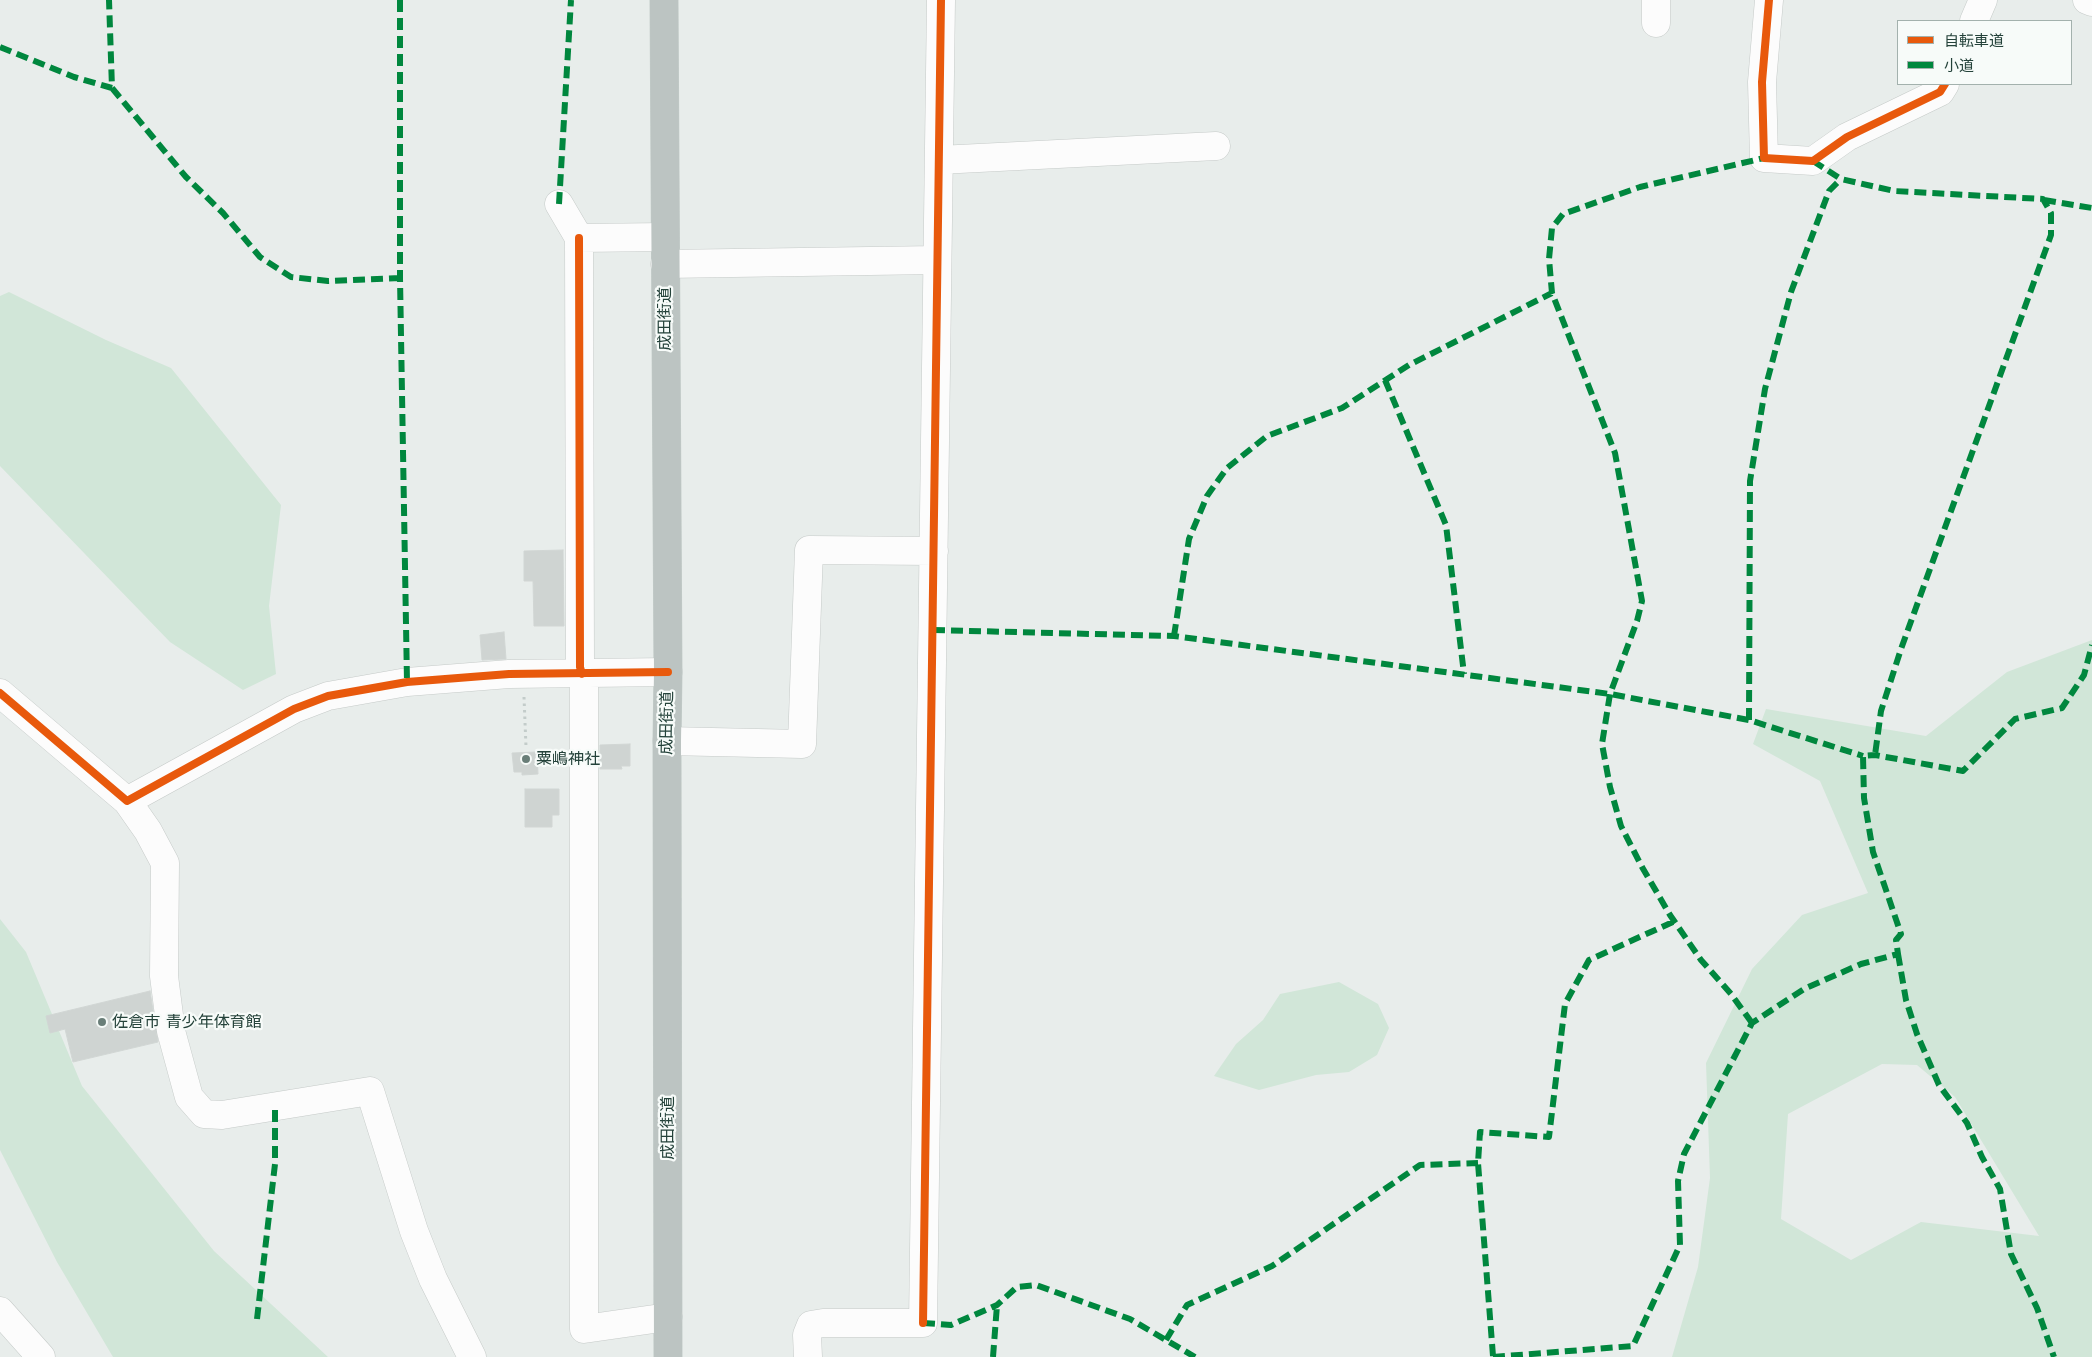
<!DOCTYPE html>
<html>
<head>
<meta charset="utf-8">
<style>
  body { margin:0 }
  #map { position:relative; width:2092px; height:1357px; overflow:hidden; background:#e8edeb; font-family:"Work Sans","Noto Sans JP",sans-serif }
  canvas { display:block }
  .legend { position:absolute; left:1897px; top:20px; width:175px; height:65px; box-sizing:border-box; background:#f7fbf9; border:1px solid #a3b1ad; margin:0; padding:6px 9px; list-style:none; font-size:15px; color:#24423a }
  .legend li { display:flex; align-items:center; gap:10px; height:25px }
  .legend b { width:25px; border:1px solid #a3b1ad }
</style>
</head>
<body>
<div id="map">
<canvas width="2092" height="1357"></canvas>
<ul class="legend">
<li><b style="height:6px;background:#e8590c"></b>自転車道</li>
<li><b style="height:6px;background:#00873e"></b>小道</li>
</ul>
</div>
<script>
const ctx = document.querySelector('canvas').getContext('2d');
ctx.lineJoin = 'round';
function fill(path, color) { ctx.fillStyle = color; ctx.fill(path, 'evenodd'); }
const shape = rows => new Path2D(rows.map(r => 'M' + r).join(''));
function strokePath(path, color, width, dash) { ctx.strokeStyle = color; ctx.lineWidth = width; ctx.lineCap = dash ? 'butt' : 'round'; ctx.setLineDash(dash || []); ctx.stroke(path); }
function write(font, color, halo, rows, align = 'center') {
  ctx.font = font + ' "Work Sans","Noto Sans JP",sans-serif'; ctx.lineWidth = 4.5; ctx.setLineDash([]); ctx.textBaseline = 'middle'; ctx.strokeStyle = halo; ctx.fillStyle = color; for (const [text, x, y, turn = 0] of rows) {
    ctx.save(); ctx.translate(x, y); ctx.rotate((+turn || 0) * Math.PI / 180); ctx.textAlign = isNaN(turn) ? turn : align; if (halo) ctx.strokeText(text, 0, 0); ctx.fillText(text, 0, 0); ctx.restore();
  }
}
const green = shape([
  [9,292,106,340,171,368,281,505,269,606,276,674,243,690,170,642,0,466,0,296],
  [2092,640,2092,1357,1672,1357,1698,1267,1710,1178,1706,1063,1752,969,1802,915,1868,893,1820,781,1753,744,1766,709,1926,736,2007,672],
  [1882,1064,1917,1065,1955,1097,2039,1236,1921,1222,1851,1260,1781,1219,1788,1114],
  [0,919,26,952,82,1086,214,1251,328,1357,113,1357,57,1262,0,1150],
  [1339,982,1378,1004,1389,1028,1377,1055,1349,1072,1316,1075,1259,1090,1214,1076,1236,1044,1263,1020,1280,994]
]);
const building = shape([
  [563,550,564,626,534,626,533,581,524,581,524,551,563,550],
  [504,632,506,659,482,660,480,635,504,632],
  [630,744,630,766,621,766,622,769,600,769,600,745,630,744],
  [537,752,538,774,522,775,522,772,514,772,512,753,537,752],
  [525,789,559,789,559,815,552,815,552,827,525,827,525,789],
  [150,991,158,1042,73,1062,65,1029,50,1033,46,1016,150,991]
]);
const path = shape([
  [524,697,526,747]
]);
const minor = shape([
  [1656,0,1656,23],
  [1769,0,1762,82,1764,158,1813,161,1847,137,1940,92,1945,84],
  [2087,0,2092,2],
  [1974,21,1983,0],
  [939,160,1216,146],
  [559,204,579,238,665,237],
  [579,238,580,667,584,681,584,1329,668,1317],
  [665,264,937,260],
  [0,693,127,801,294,709,328,696,407,682,509,674,668,672],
  [667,741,802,744,809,550,934,551],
  [127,801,148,831,165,863,164,976,171,1031,189,1097,204,1114,222,1115,370,1091,414,1231,433,1279,472,1357],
  [0,1311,41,1357],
  [808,1357,807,1335,811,1325,823,1323,923,1323,941,0]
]);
const highway = shape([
  [664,0,668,672,667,741,668,1357]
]);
const quiet = shape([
  [400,0,400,278,407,682],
  [0,47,74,77,112,88,109,0],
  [112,88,186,177,223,213,260,257,291,277,328,281,400,278],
  [1813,161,1841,179,1894,191,2043,199,2051,213,2051,235,1901,649,1881,711,1875,755],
  [2044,200,2092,208],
  [559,204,571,0],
  [1385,380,1446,525,1464,674],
  [933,630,1174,636,1610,694,1749,720,1863,756],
  [1174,636,1189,539,1207,496,1227,468,1267,436,1342,408,1409,365,1552,293],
  [1749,720,1750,481,1765,389,1791,292,1829,191,1841,179],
  [1898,954,1906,1000,1917,1034,1939,1085,1967,1123,1982,1157,2000,1189,2011,1254,2037,1308,2054,1357],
  [1752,1023,1731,994,1701,960,1670,915,1642,867,1621,826,1610,787,1602,744,1610,694,1637,621,1642,601,1615,453,1552,293,1549,259,1552,228,1563,214,1640,187,1764,158],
  [257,1319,275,1164,275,1106],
  [923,1323,951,1325,997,1305,1017,1287,1036,1285,1130,1319,1195,1357],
  [1166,1340,1187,1305,1272,1266,1420,1165,1478,1163],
  [1493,1356,1478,1163,1480,1132,1549,1137,1565,1004,1589,960,1675,921],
  [993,1357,997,1305],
  [1493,1357,1633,1346,1680,1245,1678,1181,1684,1154,1752,1023,1804,989,1861,964,1898,954,1896,940,1901,934,1873,852,1864,798,1863,756,1875,755,1963,771,2015,719,2062,708,2084,675,2092,645]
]);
const cycleway = shape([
  [1769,0,1762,82,1764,158,1813,161,1847,137,1940,92,1945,84],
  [579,238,580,667,582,674],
  [0,693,127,801,294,709,328,696,407,682,509,674,668,672],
  [923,1323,941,0]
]);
const markers = [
  [526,759,5,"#697e78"],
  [102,1022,5,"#697e78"]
];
const streetNames = [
  ["成田街道",665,319,-90],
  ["成田街道",667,723,-89],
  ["成田街道",668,1128,-90]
];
const poiNames = [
  ["粟嶋神社",536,759],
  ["佐倉市 青少年体育館",112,1022]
];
fill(green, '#d1e6d8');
fill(building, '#cfd4d2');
strokePath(building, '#d1d6d4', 1);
strokePath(minor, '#c5cac8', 29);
strokePath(highway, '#c3ccc9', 29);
strokePath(path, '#c3ccca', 3, [2.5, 4]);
strokePath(minor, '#fcfcfc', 28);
strokePath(highway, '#bcc4c2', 28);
strokePath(quiet, '#00873e', 6, [12, 6]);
strokePath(cycleway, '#e8590c', 8);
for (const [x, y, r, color] of markers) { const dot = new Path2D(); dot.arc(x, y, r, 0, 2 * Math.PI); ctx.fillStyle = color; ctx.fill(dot); strokePath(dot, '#f7fbf9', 2); }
write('16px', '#24423a', '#f7fbf9', streetNames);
write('16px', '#24423a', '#f7fbf9', poiNames, 'left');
</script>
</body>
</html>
